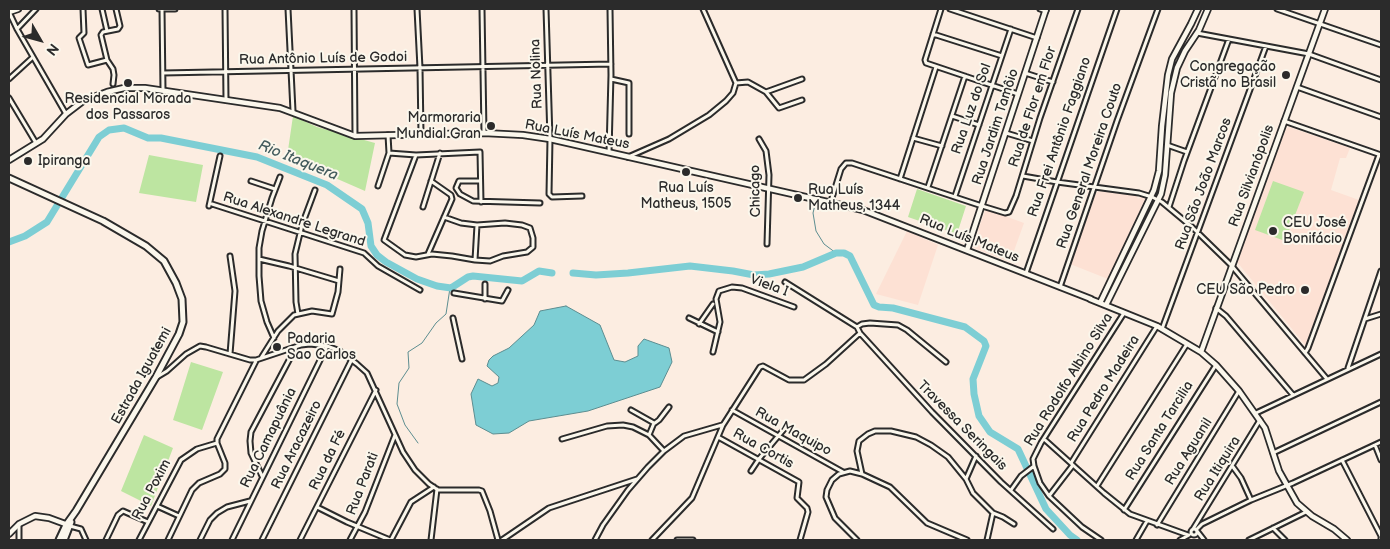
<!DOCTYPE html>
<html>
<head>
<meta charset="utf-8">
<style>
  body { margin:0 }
  #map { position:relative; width:1390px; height:549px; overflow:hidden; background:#fcede1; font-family:"Balsamiq Sans",sans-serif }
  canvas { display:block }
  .frame { position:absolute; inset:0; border:10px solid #2b2b2b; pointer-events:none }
  .north { position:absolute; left:15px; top:15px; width:50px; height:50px; -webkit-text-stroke:4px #fbf7ec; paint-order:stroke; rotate:128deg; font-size:14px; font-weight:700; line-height:20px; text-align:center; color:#2b2b2b }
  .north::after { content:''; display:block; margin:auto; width:18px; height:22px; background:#2b2b2b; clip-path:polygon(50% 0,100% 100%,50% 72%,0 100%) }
</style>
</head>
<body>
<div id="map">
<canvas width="1390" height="549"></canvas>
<div class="frame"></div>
<div class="north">N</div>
</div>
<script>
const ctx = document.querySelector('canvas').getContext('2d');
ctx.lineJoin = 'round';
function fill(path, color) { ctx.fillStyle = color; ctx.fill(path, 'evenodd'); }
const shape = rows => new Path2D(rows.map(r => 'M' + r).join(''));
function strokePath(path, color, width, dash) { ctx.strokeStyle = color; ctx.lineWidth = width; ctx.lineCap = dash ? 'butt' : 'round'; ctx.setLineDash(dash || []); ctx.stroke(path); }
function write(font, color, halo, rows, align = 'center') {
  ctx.font = font + ' "Balsamiq Sans",sans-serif'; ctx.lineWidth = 4; ctx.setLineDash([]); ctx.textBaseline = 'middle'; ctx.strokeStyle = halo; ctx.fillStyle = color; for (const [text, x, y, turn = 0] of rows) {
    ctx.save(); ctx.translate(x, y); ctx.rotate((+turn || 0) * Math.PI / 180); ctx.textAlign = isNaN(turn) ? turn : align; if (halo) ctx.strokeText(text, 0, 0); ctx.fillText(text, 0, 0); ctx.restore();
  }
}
const built = shape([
  [1289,127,1350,148,1346,158,1340,158,1331,190,1359,200,1306,346,1237,262,1270,171,1286,129],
  [1104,191,1136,195,1138,199,1142,196,1148,198,1108,279,1070,264,1093,199,1097,192],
  [988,210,1024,223,1010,262,974,248,973,242,975,237,978,237,980,231,978,230,985,211],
  [907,231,938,245,918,305,876,294]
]);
const green = shape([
  [293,116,317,127,375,143,365,191,287,157],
  [149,155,203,165,196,202,139,193],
  [1273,181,1304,192,1285,241,1255,230],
  [917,189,966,206,957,234,908,217],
  [191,362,223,372,202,430,173,420],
  [144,435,173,448,151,506,121,491]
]);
const water = shape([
  [566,306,600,325,614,360,625,362,638,356,638,346,644,339,669,348,672,362,660,387,588,411,529,421,509,433,493,434,476,425,471,394,478,379,492,386,498,383,499,377,487,366,489,360,493,356,509,348,534,325,540,311,566,306]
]);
const stream = shape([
  [815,205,813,213,816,231,824,244,836,253],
  [418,443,405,425,397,404,399,383,409,368,408,352,422,343,436,323,446,314,450,288]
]);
const river = shape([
  [9,242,25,236,47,222,99,137,109,130,124,128,148,138,161,138,257,157,327,185,362,209,368,223,371,246,377,255,386,262,417,279,437,286,451,288,468,277,473,276,522,281,539,271,552,273],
  [573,273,596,275,628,273,690,266,733,271,754,275,769,274,803,267,836,253,844,253,850,256,874,305,879,307,893,308,965,327,984,341,986,346,973,379,974,394,979,416,990,432,1018,449,1046,509,1070,535,1077,540]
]);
const street = shape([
  [83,9,84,33,79,38,88,65,107,60],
  [102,9,107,31],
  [159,9,175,9],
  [162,9,163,90],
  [225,9,226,100],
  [288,9,293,111],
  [354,9,355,136],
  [417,9,420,68,421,134],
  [482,9,484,133],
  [546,9,550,139,549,194,552,197,582,196],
  [703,9,736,83,748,82,766,92,802,79],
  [941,9,925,60,926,63,1018,94],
  [950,9,1037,38],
  [1040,9,1046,11],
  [1277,9,1381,45],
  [9,12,17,29,66,114],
  [17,29,36,9],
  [1197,33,1309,54,1381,80],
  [933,34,1002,56],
  [163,73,611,64],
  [1025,73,1053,82],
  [9,79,33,57],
  [611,79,629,83,629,134],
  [113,84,114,75,113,69,107,60,101,35,103,32,118,29,120,26,116,9],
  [1297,87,1381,117],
  [766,92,779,108,802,100],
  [9,98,36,143],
  [952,116,979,125],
  [1284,121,1381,155],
  [1006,133,1033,141],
  [913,138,942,146],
  [759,139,766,151,769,175,767,244],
  [1167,145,1187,152],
  [609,152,611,75,610,9],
  [389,153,416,155,480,152,481,202],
  [416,155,384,240,405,255,416,257,432,254,452,256,475,260,490,261,503,256,527,252,533,247,533,238,530,228,522,225,505,223,477,225,461,223,444,217],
  [628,157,669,139,709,115,726,101,733,93,736,83],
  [1023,176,1057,182,1139,193,1152,197,1162,202,1192,227,1231,265,1327,379],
  [900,179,936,67],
  [251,181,275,189],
  [480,181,459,181,456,188,460,194,473,201,540,203],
  [378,186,389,153,388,135],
  [928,187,965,76],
  [955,196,1011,29],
  [831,201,841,169,846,163,852,163,982,206,1005,213,1009,212,1016,196,1040,118,1078,9],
  [212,204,364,253,378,266,420,290],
  [209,206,220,156],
  [423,207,440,153],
  [1169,207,1184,161,1229,39],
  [428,254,452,199,451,195,431,181],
  [259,259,289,266,339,281],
  [475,260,477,225],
  [1026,273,1117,9],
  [785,282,857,327],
  [1060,287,1117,121,1158,9],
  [454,293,502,301,508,290],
  [485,299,485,284],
  [1216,308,1226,316,1293,395],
  [298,314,296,302,295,254,302,225,315,190],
  [453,318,462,359],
  [689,318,718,332],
  [1365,319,1381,314],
  [699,324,713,304],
  [857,327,860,333,932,412,1001,482,1053,529],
  [857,327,862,324,870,323,898,325,907,330,946,362],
  [1162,329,1266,46],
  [274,338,267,322,261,301,259,276,259,248,262,231,272,198,280,177],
  [713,352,720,322,716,299,719,291,732,287,742,288,794,307],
  [1305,353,1308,348,1379,155],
  [230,354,235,291,230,256],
  [261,358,278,331,294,315,312,311,332,314,338,292,340,269],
  [1348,368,1381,271],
  [157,377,167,371,186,354,200,346,206,347,250,360,256,360,301,345,310,344,327,346,340,351,357,364,367,373,403,452,415,470,429,484,438,490,479,490,482,491,490,511,498,540],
  [631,410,654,423,649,435],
  [732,410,843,472],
  [1256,413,1381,354],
  [655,423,659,420,669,407],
  [718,437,799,482,797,498,807,508,808,512,800,540],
  [562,439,607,426,623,425,633,427,649,435,664,451],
  [1044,439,1104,493,1130,514,1188,535],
  [1375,445,1381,460],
  [1273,453,1381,402],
  [976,456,966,479,973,493,993,513,987,540],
  [1342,460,1381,536],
  [1071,463,1157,326],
  [1233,467,1241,478,1251,500],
  [751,471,759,459,785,428],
  [862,474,857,451,859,441,868,434,875,431,891,431,916,437,931,445,948,457,966,479],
  [262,476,251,453,250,441,251,432,296,347],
  [1097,486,1187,344],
  [1011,490,1021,476,1034,466],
  [1049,496,1073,465],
  [157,506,179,516],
  [317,507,347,522,390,540],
  [1124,510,1216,365],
  [993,513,1003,517,1014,524],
  [19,524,19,540],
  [1157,525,1239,391],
  [70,526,81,529,86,540],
  [1273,528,1285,540],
  '1191 532a3 3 0 1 1 6 0a3 3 0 1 1-6 0Z',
  [1193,529,1260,420],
  [1196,530,1202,524,1251,500,1293,483,1381,442],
  [1197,531,1204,540],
  [106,540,118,515,123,511,148,522],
  [139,540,181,460,197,449,217,443],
  [168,540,192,490,199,483,220,474,225,469,225,463,217,443,217,439,256,361],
  [200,540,210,520,217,513,227,507,250,501],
  [232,540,327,346],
  [262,540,352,359],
  [300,540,376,390],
  [350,540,365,512,395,435],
  [391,540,411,502,434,487],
  [431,540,437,489],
  [502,540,549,508,637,479],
  [595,540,603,525,628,490,648,467,664,451,684,436,722,425],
  [652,540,692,498,723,425,760,367,763,366,789,380,804,380,826,364,860,333],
  [677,540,693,540],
  [857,540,835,518,826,497,827,490,832,480,839,474,850,471,862,474,890,487,927,523,967,540],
  [1101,540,1082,527,1049,496,1040,483,1034,466,1033,459,1041,443,1124,313],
  [1136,540,1147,521],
  [1180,540,1189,535],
  [1249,540,1306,512],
  [1381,540,1381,538]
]);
const secondary = shape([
  [9,12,18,9],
  [9,160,43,139,66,114,83,101,107,92,124,88,145,88,280,108,355,136,484,133,523,135,550,139,863,210,1091,299],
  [967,250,1046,9],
  [1090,299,1157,326,1201,352,1216,365,1239,391,1265,428,1279,471,1297,503,1312,516,1334,529,1347,540],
  [1100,303,1154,190,1159,171,1162,126,1168,75,1172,59,1191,24,1198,9],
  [1106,305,1161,194,1165,175,1171,93,1177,68,1185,51,1199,30,1208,9],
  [1201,352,1325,9],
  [9,534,19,524,35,516,49,518,68,525]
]);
const primary = shape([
  [9,178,103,221,146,246,164,261,176,283,182,299,183,322,179,334,156,377,76,511,66,525,59,540],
  [64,540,71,522]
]);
const markers = [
  [1286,75,5,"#2b2b2b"],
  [128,83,5,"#2b2b2b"],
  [491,126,5,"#2b2b2b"],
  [28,161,5,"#2b2b2b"],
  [686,172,5,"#2b2b2b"],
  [798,198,5,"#2b2b2b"],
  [1273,231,5,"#2b2b2b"],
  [1305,290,5,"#2b2b2b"],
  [277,347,5,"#2b2b2b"]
];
const streetNames = [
  ["Rua Antônio Luís de Godoi",323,59,-1],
  ["Rua Nolina",537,74,-92],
  ["Rua de Flor em Flor",1033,107,-72],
  ["Rua Luz do Sol",972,109,-71],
  ["Rua Jardim Tamôio",996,127,-72],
  ["Rua Luís Mateus",577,135,11],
  ["Rua Frei Antônio Faggiano",1060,137,-71],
  ["Rua General Moreira Couto",1090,166,-71],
  ["Rua Silvianópolis",1252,176,-70],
  ["Rua São João Marcos",1204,184,-70],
  ["Chicago",756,191,-91],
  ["Rua Alexandre Legrand",294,220,18],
  ["Rua Luís Mateus",969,239,22],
  ["Viela I",769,286,20],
  ["Estrada Iguatemi",142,376,-61],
  ["Rua Rodolfo Albino Silva",1069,380,-58],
  ["Rua Pedro Madeira",1104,389,-58],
  ["Travessa Seringais",962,426,45],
  ["Rua Santa Tarcilia",1160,431,-58],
  ["Rua Maquipo",793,432,29],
  ["Rua Camapuânia",269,438,-64],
  ["Rua Aracazeiro",297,445,-64],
  ["Rua Cortis",763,449,29],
  ["Rua Aguanil",1189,452,-58],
  ["Rua da Fé",328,460,-64],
  ["Rua Itiquira",1218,469,-58],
  ["Rua Parati",363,484,-69],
  ["Rua Poxim",152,490,-62]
];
const poiNames = [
  ["Congregação",1276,67,"right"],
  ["Cristã no Brasil",1276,83,"right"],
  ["Residencial Morada",128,99,"center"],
  ["dos Passaros",128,115,"center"],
  ["Marmoraria",481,118,"right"],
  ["Mundial Gran",481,134,"right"],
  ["Ipiranga",38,161],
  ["Rua Luís",686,188,"center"],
  ["Matheus, 1505",686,204,"center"],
  ["Rua Luís",808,190],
  ["Matheus, 1344",808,206],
  ["CEU José",1283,223],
  ["Bonifácio",1283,239],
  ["CEU São Pedro",1295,290,"right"],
  ["Padaria",287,339],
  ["Sao Carlos",287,355]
];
const waterNames = [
  ["Rio Itaquera",298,161,22]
];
fill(built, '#fde1d4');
fill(green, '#bde5a1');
fill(water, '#7dced4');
strokePath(water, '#5c8d90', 1);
strokePath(stream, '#5c8d90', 1);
strokePath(river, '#7dced4', 7);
strokePath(street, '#2b2b2b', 7);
strokePath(secondary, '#2b2b2b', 8);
strokePath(primary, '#2b2b2b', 9);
strokePath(street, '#fbf7ec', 3);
strokePath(secondary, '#fbf7ec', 4.5);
strokePath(primary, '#fbf7ec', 5);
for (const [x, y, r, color] of markers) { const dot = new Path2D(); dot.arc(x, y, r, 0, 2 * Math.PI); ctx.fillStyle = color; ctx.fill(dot); strokePath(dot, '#fbf7ec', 2); }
write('14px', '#2b2b2b', '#fbf7ec', streetNames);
write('14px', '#2b2b2b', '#fbf7ec', poiNames, 'left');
write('italic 15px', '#445c5e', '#fbf7ec', waterNames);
</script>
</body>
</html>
